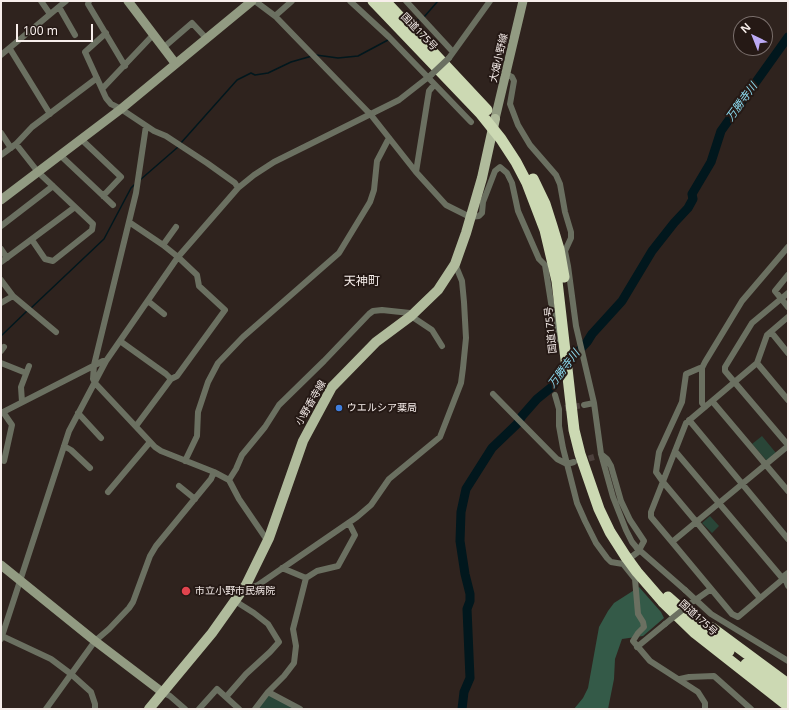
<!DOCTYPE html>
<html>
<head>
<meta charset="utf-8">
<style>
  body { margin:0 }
  #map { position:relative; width:789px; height:710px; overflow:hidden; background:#2f231e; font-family:"Noto Sans",sans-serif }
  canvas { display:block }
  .frame { position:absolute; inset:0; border:2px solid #f7eeeb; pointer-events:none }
  .north { position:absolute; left:733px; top:16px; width:40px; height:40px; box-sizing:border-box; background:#251915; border:1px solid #796e6b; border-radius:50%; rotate:317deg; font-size:11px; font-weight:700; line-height:16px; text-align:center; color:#f7eeeb }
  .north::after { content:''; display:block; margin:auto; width:14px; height:18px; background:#bcaaf5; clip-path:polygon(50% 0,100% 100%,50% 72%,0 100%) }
  .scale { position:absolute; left:16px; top:24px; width:77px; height:18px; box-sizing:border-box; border:2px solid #f7eeeb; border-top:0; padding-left:5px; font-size:12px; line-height:14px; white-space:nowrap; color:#f7eeeb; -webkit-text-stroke:3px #251915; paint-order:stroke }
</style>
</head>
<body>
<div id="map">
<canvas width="789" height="710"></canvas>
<div class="frame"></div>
<div class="north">N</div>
<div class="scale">100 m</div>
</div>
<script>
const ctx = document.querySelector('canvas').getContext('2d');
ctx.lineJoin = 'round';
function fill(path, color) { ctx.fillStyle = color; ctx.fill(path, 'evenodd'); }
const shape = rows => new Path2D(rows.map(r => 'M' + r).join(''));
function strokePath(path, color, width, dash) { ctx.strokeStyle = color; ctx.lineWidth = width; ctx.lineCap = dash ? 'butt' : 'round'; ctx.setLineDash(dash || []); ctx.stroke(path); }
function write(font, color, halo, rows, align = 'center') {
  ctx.font = font + ' "Noto Sans","Noto Sans JP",sans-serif'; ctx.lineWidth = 4; ctx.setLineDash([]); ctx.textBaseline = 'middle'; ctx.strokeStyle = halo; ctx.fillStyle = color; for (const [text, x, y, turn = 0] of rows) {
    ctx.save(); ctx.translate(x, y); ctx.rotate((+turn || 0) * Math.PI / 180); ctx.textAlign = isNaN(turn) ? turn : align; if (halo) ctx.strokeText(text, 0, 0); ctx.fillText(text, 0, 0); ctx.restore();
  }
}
const green = shape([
  [762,436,776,453,767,461,752,444],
  [710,516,719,526,712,533,702,523],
  [268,694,298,709,258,709]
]);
const forest = shape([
  [639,587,661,612,664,618,643,636,622,639,615,659,614,679,608,709,574,709,583,698,588,688,599,627,608,611,614,603]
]);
const stream = shape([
  [424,17,438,1],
  [413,23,418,20],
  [316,55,338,58,358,56,388,40],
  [180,144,237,80,251,73,255,75,268,73,291,62,312,56],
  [140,180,178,147],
  [30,309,104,239,131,188,134,185],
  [1,336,27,311]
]);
const river = shape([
  [462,709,464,692,470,678,467,609,470,601,470,594,465,574,460,541,461,512,466,489,492,448,517,424,522,416,537,399,553,386,561,370,587,342,592,334,622,301,652,251,674,223,688,208,693,199,692,194,711,162,721,131,788,37]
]);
const streetTunnel = shape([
  [565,408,584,405],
  [580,461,594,457]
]);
const street = shape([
  [41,1,50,14],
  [89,1,88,4,125,66],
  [255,1,275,16,371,115,416,172,446,205,470,217,479,216,482,213,483,202,495,171,500,167,507,173,512,183,518,211,539,259,545,265,557,340],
  [350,1,389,37,471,122],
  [406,1,453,52],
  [59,7,75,35],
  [275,16,292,1],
  [106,33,85,52,106,98,111,104,121,109,154,131,166,136,207,163,235,183,238,188],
  [163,48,192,23,206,38],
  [10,49,50,114],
  [1,55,66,1],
  [449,58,490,1],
  [506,74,512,77,514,81,510,104,518,125,530,145,556,175,560,184,565,212,571,232,571,238,565,251,568,266,576,326,594,403,601,454,613,497,626,530,632,542,637,548],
  [102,89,153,35],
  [146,126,136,193,94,365,93,379,95,383,155,447,161,451,214,472,229,480,239,499,267,540],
  [1,133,11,148],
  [81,139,121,177,103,196],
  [16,144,38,172,93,224,92,230,53,261,45,259,32,240],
  [1,155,16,144,32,127,97,78],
  [60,155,113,205],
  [416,172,429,91,434,85],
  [129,222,163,245,178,257,197,275,199,286,225,310,177,376,171,379,136,426],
  [1,226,53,186],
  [163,245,176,227],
  [1,249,7,258],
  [1,262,75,207],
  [788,275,775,291,788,307],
  [1,280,13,296,56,332],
  [788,293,752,323,725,367,725,371,788,445],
  [148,301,164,314],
  [1,303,13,296],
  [788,317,767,335,757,363,686,423,651,512,651,517,672,542,732,614,738,617,783,579,784,576,788,573],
  [771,332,788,353],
  [120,341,166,374,171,379],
  [1,351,4,347],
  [1,363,26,373],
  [757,363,788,400],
  [702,368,700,368,686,374,682,402,659,452,656,472,663,482,760,598],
  [493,394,557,459,567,464,574,462],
  [555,395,559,409,559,426,563,448,577,503,585,521,596,543,607,558,611,562,623,564,635,579,638,614,643,622,644,627,638,633,633,641,650,661,698,692,705,703,705,709],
  [712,401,788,491],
  [22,402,21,387,29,366],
  [584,405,594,403],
  [705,407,702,403,702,368,705,362,742,301,788,247],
  [1,413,103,361,106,361],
  [78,413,101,438],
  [689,420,788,539],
  [64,446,71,450,90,468],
  [675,451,783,579],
  [601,454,607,459,611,466,621,501,630,520,644,541,638,552,626,561],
  [1,460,4,461,12,425,3,412],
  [185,461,197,436,198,412,208,382,218,363,243,337,339,253,370,202,374,190,377,161,389,138],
  [229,480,236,469,242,455,265,427,279,405,324,361,369,314,373,311,382,310,410,313,411,316,432,330,442,346],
  [179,486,195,499],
  [108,492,150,442],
  [672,542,788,446],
  [784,576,788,586],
  [306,578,317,571,338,566,355,535,349,523],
  [246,585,250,588,258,585,357,517,371,505,389,479,440,437,461,383,463,368,466,338,464,302,462,281,455,264],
  [685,590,711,614,788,661],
  [694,601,711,589],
  [2,636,51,659,71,674,91,692,95,704,95,709],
  [1,639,69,431,106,361,178,257,238,188,254,175,274,162,399,100,431,75],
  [637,647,665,624],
  [680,679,689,677,714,676,751,709],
  [162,692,170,696,185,709],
  [268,692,284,676,294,663,296,646,293,629,306,578,282,568],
  [226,697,246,674,270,652,279,642,268,624,254,613,235,601],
  [46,709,95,641,109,629,129,608,133,602,150,556,156,546,211,479,214,472],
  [199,709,217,689,239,709],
  [255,709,268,692,300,709]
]);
const secondary = shape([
  [128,1,175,63],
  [495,119,523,1],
  [1,200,121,109,252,1],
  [1,565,95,641,162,692]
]);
const primary = shape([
  [149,709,212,633,246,585,269,538,303,441,332,387,376,342,411,316,438,290,455,264,466,233,482,178,495,119]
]);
const highway = shape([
  [373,1,481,114,501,139,516,162,527,183,545,230,557,281,574,430,580,454,599,509,610,532,626,557],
  [385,1,487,110],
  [533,179,545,204,552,226,559,249,564,277],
  [668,597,729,651],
  [663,602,695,633,788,706],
  [712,628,788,684],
  [746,664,788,696]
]);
const streetBridge = shape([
  [431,75,449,58],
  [637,548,685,590],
  [665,624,691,603]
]);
const highwayBridge = shape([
  [626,557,637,572,663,602]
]);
const markers = [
  [339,408,4,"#3f7fe0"],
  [186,591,5,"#e0444e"]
];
const streetNames = [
  ["国道175号",419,32,46],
  ["大畑小野線",499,58,-77],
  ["国道175号",551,330,-96],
  ["小野香寺線",311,403,-60],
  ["国道175号",698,618,42]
];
const poiNames = [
  ["ウエルシア薬局",347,408],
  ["市立小野市民病院",195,591]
];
const waterNames = [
  ["万勝寺川",742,102,-54],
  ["万勝寺川",564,369,-53]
];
const quarterNames = [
  ["天神町",362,282]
];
fill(green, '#294537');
fill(forest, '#345a48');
strokePath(stream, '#01171d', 1.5);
strokePath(river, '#01171d', 9);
strokePath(streetTunnel, '#4d413d', 6, [6, 3]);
strokePath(street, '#6b7061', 6);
strokePath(secondary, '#929b82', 9);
strokePath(primary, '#b0bb9c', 10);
strokePath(highway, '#ccd9b3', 11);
strokePath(streetBridge, '#6b7061', 6);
strokePath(highwayBridge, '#ccd9b3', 11);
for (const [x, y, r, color] of markers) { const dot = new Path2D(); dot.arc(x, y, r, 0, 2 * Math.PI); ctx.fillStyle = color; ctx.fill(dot); strokePath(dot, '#251915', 1.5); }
write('10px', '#f7eeeb', '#251915', streetNames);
write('10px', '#f7eeeb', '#251915', poiNames, 'left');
write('italic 11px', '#8dddf2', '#251915', waterNames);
write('12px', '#f7eeeb', '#251915', quarterNames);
</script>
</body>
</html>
